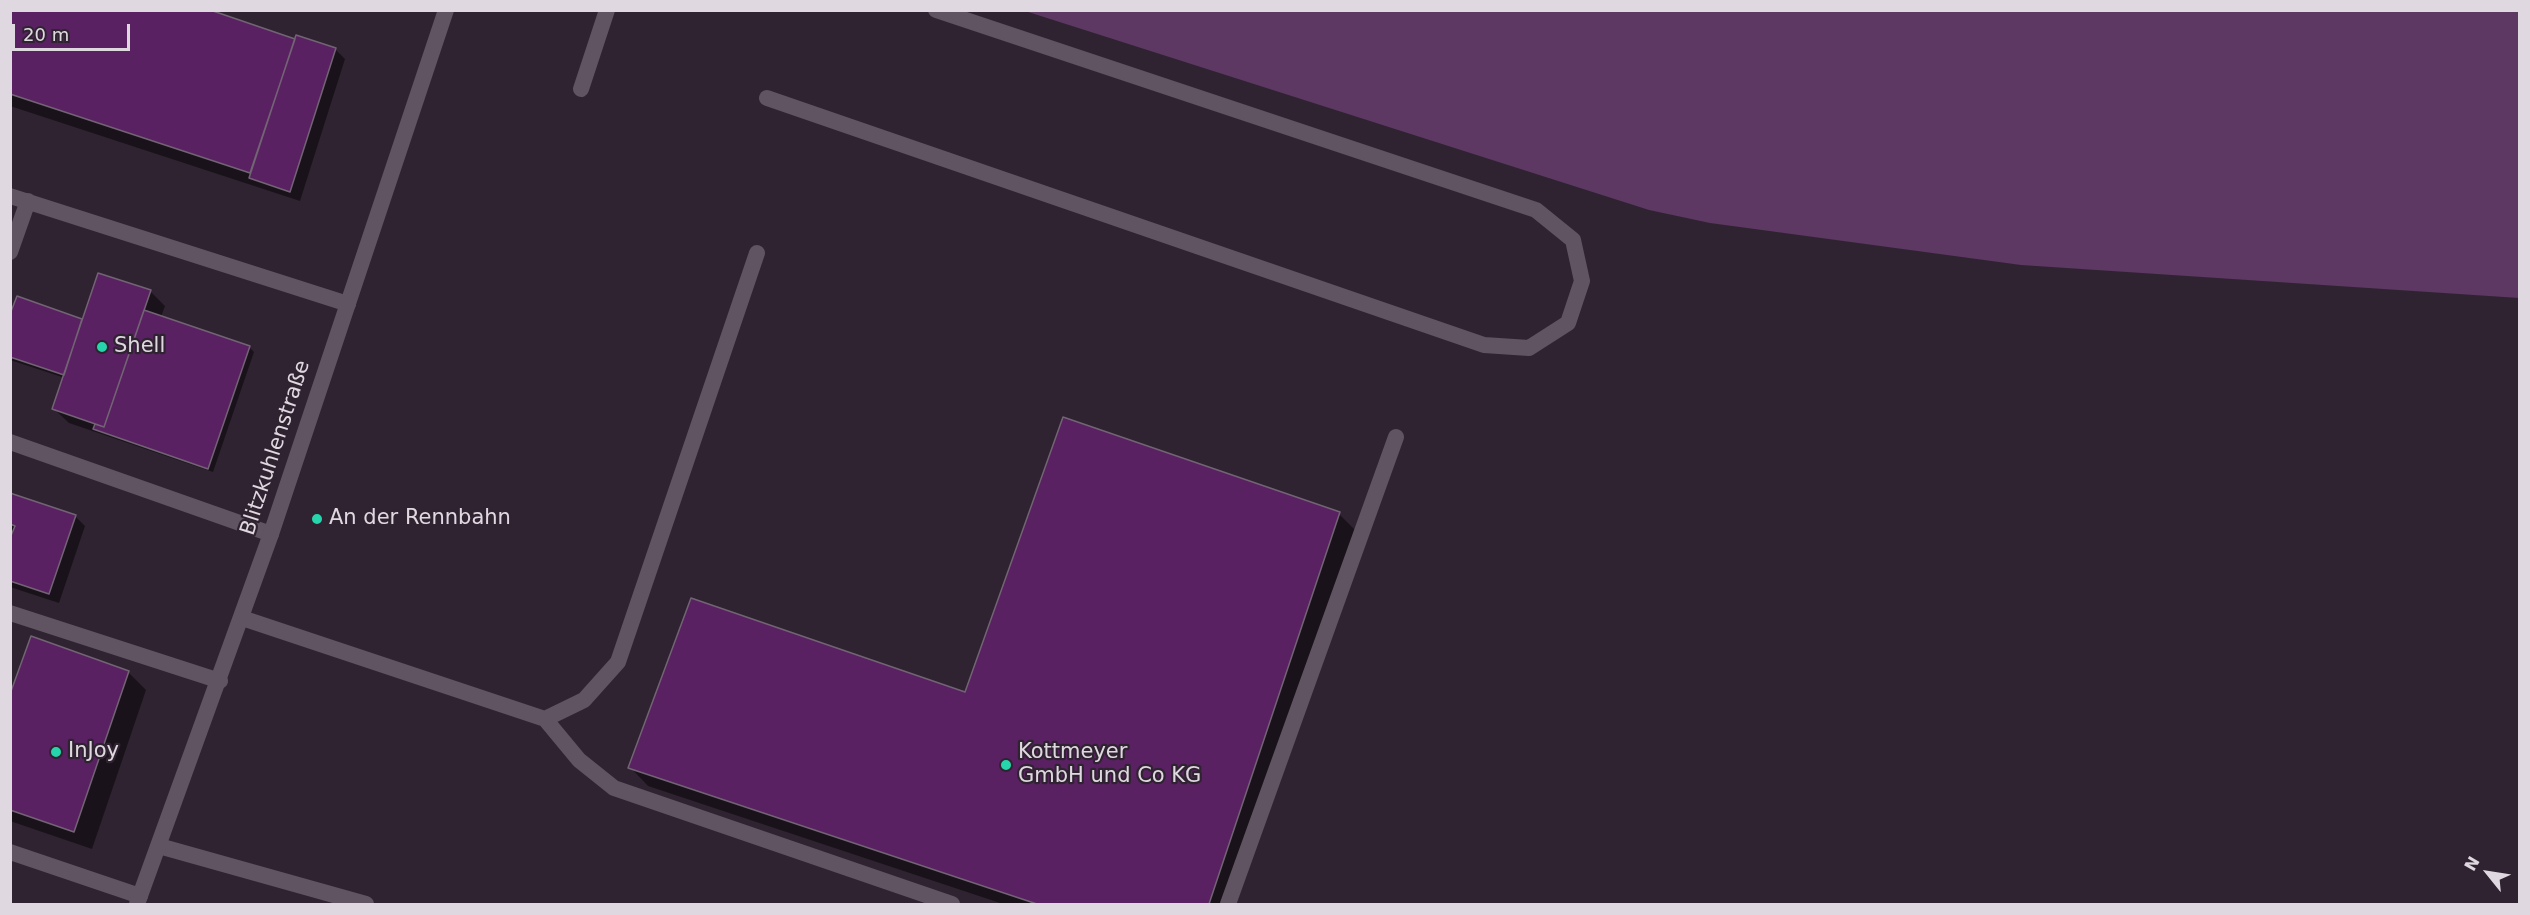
<!DOCTYPE html>
<html>
<head>
<meta charset="utf-8">
<style>
  body { margin:0 }
  #map { position:relative; width:2530px; height:915px; overflow:hidden; background:#2f2331; font-family:"DejaVu Sans",sans-serif }
  canvas { display:block }
  .frame { position:absolute; inset:0; border:12px solid #e0d8e1; pointer-events:none }
  .north { position:absolute; left:2458px; top:843px; width:60px; height:60px; -webkit-text-stroke:4px #2f2331; paint-order:stroke; rotate:300deg; font-size:16px; font-weight:700; line-height:24px; text-align:center; color:#e0d8e1 }
  .north::after { content:''; display:block; margin:auto; width:21px; height:27px; background:#e0d8e1; clip-path:polygon(50% 0,100% 100%,50% 72%,0 100%) }
  .scale { position:absolute; left:12px; top:24px; width:118px; height:27px; box-sizing:border-box; border:3px solid #e0d8e1; border-top:0; padding-left:8px; font-size:18px; line-height:21px; white-space:nowrap; color:#e0d8e1; -webkit-text-stroke:4px #2f2331; paint-order:stroke }
</style>
</head>
<body>
<div id="map">
<canvas width="2530" height="915"></canvas>
<div class="frame"></div>
<div class="north">N</div>
<div class="scale">20 m</div>
</div>
<script>
const ctx = document.querySelector('canvas').getContext('2d');
ctx.lineJoin = 'round';
function fill(path, color) { ctx.fillStyle = color; ctx.fill(path, 'evenodd'); }
const shape = rows => new Path2D(rows.map(r => 'M' + r).join(''));
function strokePath(path, color, width, dash) { ctx.strokeStyle = color; ctx.lineWidth = width; ctx.lineCap = dash ? 'butt' : 'round'; ctx.setLineDash(dash || []); ctx.stroke(path); }
function write(font, color, halo, rows, align = 'center') {
  ctx.font = font + ' "DejaVu Sans",sans-serif'; ctx.lineWidth = 4.5; ctx.setLineDash([]); ctx.textBaseline = 'middle'; ctx.strokeStyle = halo; ctx.fillStyle = color; for (const [text, x, y, turn = 0] of rows) {
    ctx.save(); ctx.translate(x, y); ctx.rotate((+turn || 0) * Math.PI / 180); ctx.textAlign = isNaN(turn) ? turn : align; if (halo) ctx.strokeText(text, 0, 0); ctx.fillText(text, 0, 0); ctx.restore();
  }
}
const green = shape([
  [1025,11,2519,11,2519,298,2021,265,1710,223,1649,210]
]);
const shadow = shape([
  [10,10,294,40,335,49,345,59,300,201,10,106],
  [150,291,165,306,161,317,249,347,254,352,213,472,69,423,54,409,65,378,10,360,10,319,17,298,83,322],
  [10,494,75,516,85,526,59,603,10,587,10,542,14,531,10,530],
  [1339,514,1357,532,1233,904,1003,904,648,786,630,767,966,694],
  [128,672,146,690,92,849,10,821,10,698]
]);
const building = shape([
  [10,10,210,10,295,39,250,173,10,94,10,10],
  [296,35,336,48,290,192,249,178,296,35],
  [98,273,151,290,104,427,52,409,98,273],
  [17,296,82,319,64,375,10,357,10,314,17,296],
  [144,310,250,346,208,469,93,429,95,424,104,427,144,310],
  [1063,417,1340,512,1209,904,1037,904,628,768,691,598,965,692,1063,417],
  [10,493,76,515,49,594,10,581,10,538,15,526,10,524,10,493],
  [31,636,129,671,74,832,10,810,10,694,31,636]
]);
const service = shape([
  [581,89,607,10],
  [767,98,1484,345,1529,348,1568,323,1582,281,1573,240,1536,210,936,10],
  [10,196,348,304],
  [10,252,28,201],
  [10,442,271,534],
  [10,613,220,681],
  [242,618,545,719,579,760,614,788,952,904],
  [545,719,584,700,618,662,757,253],
  [159,846,366,904],
  [10,852,140,896],
  [1228,904,1396,437]
]);
const secondary = shape([
  [137,904,271,534,446,10]
]);
const markers = [
  [102,347,6,"#27d5ad"],
  [317,519,6,"#27d5ad"],
  [56,752,6,"#27d5ad"],
  [1006,765,6,"#27d5ad"]
];
const poiNames = [
  ["Shell",114,347],
  ["An der Rennbahn",329,519],
  ["InJoy",68,752],
  ["Kottmeyer",1018,753],
  ["GmbH und Co KG",1018,777]
];
const streetNames = [
  ["Blitzkuhlenstraße",276,448,-72]
];
fill(green, '#5c3862');
fill(shadow, '#0007');
fill(building, '#592161');
strokePath(building, '#726474', 1.5);
strokePath(service, '#605362', 16);
strokePath(secondary, '#605362', 16);
for (const [x, y, r, color] of markers) { const dot = new Path2D(); dot.arc(x, y, r, 0, 2 * Math.PI); ctx.fillStyle = color; ctx.fill(dot); strokePath(dot, '#2f2331', 2); }
write('21px', '#e0d8e1', '#2f2331', poiNames, 'left');
write('21px', '#e0d8e1', '#2f2331', streetNames);
</script>
</body>
</html>
